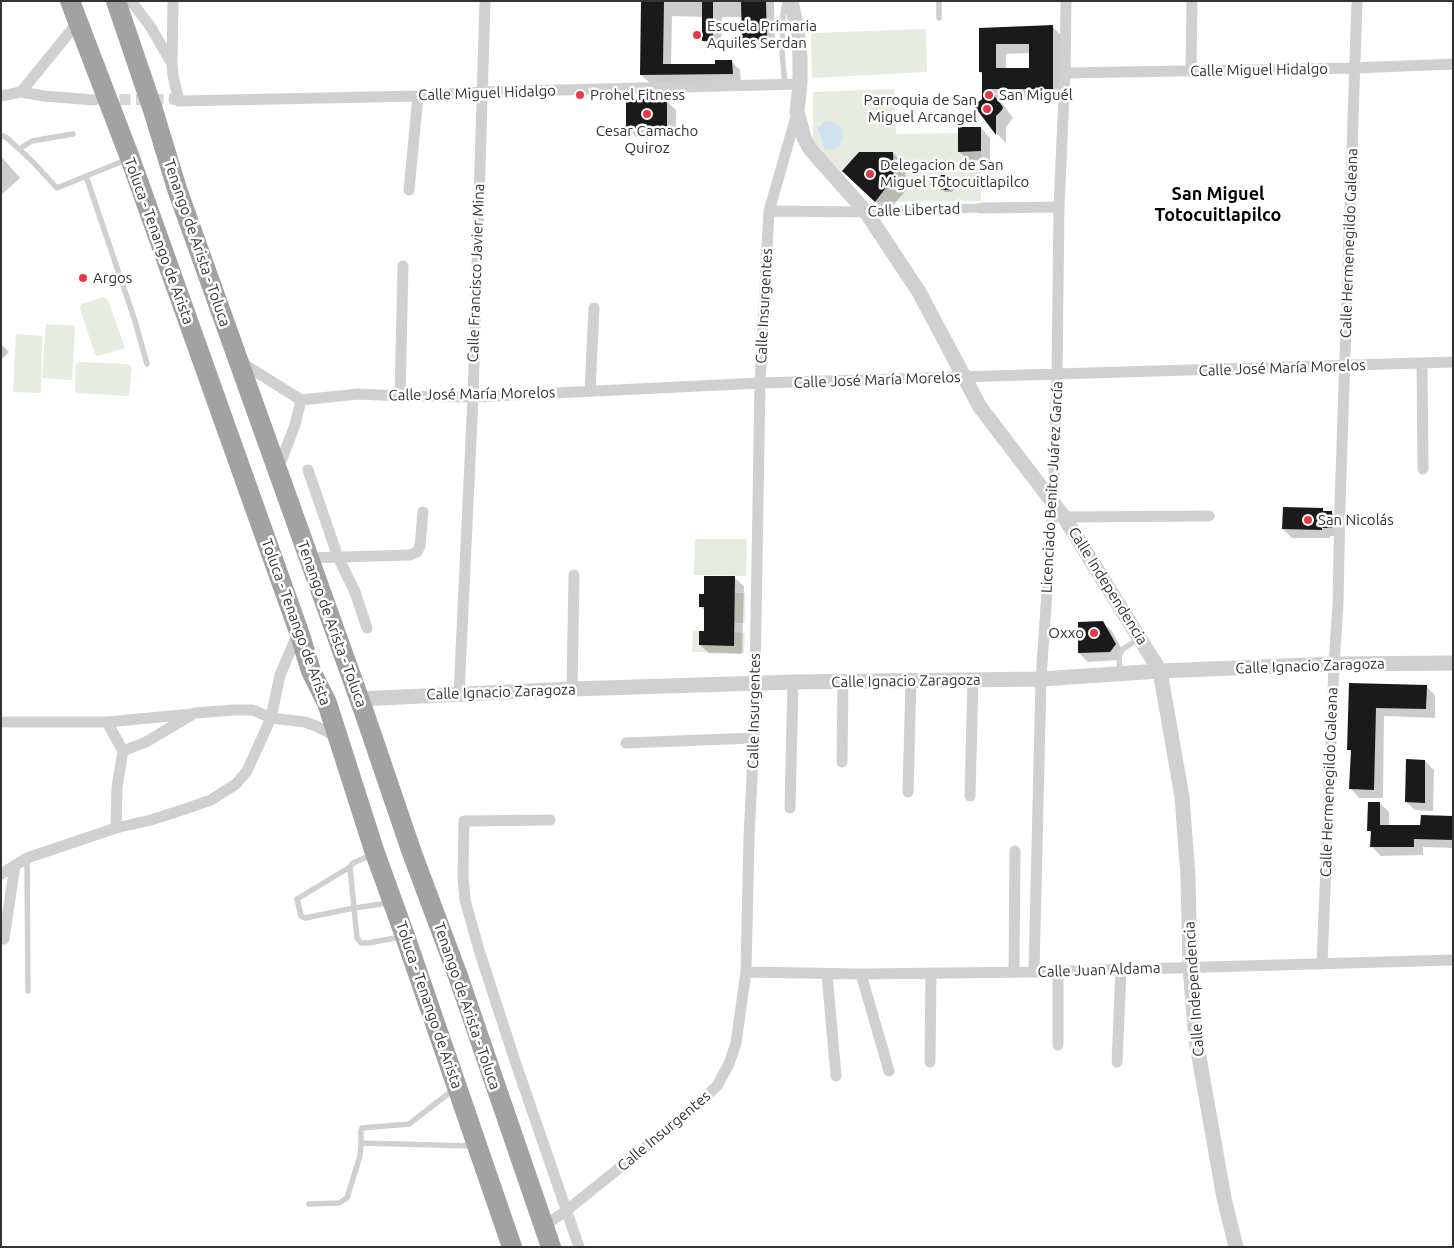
<!DOCTYPE html>
<html>
<head>
<meta charset="utf-8">
<style>
  body { margin:0 }
  #map { position:relative; width:1454px; height:1248px; overflow:hidden; background:#fff; font-family:Ubuntu,sans-serif }
  canvas { display:block }
  .frame { position:absolute; inset:0; border:2px solid #333; pointer-events:none }
</style>
</head>
<body>
<div id="map">
<canvas width="1454" height="1248"></canvas>
<div class="frame"></div>
</div>
<script>
const ctx = document.querySelector('canvas').getContext('2d');
ctx.lineJoin = 'round';
function fill(path, color) { ctx.fillStyle = color; ctx.fill(path, 'evenodd'); }
const shape = rows => new Path2D(rows.map(r => 'M' + r).join(''));
function strokePath(path, color, width, dash) { ctx.strokeStyle = color; ctx.lineWidth = width; ctx.lineCap = dash ? 'butt' : 'round'; ctx.setLineDash(dash || []); ctx.stroke(path); }
function write(font, color, halo, rows, align = 'center') {
  ctx.font = font + ' Ubuntu,sans-serif'; ctx.lineWidth = 5; ctx.setLineDash([]); ctx.textBaseline = 'middle'; ctx.strokeStyle = halo; ctx.fillStyle = color; for (const [text, x, y, turn = 0] of rows) {
    ctx.save(); ctx.translate(x, y); ctx.rotate((+turn || 0) * Math.PI / 180); ctx.textAlign = isNaN(turn) ? turn : align; if (halo) ctx.strokeText(text, 0, 0); ctx.fillText(text, 0, 0); ctx.restore();
  }
}
const green = shape([
  [926,29,927,72,812,78,811,33],
  [894,89,896,134,958,133,958,151,981,151,981,201,875,202,894,177,893,152,859,152,842,172,813,146,813,92],
  [820,124,843,138,825,150,817,127],
  [104,297,108,300,124,345,124,348,98,356,95,354,80,309,81,304],
  [46,324,75,326,72,380,42,378],
  [16,334,42,336,41,393,13,392],
  [80,362,129,364,132,367,129,395,127,396,78,393,75,391,76,364],
  [695,539,747,539,746,576,694,575],
  [735,593,745,593,745,623,734,623],
  [693,631,699,631,699,645,734,646,734,632,745,633,744,653,692,652]
]);
const water = shape([
  [829,121,838,125,842,129,843,138,839,147,834,149,825,150,817,127,825,122]
]);
const shadow = shape([
  [642,1,774,1,775,49,752,49,744,40,743,17,722,17,721,49,712,49,703,41,703,17,672,16,671,65,717,65,731,61,740,70,741,83,650,83,641,75],
  [1053,27,1063,37,1063,99,998,98,1013,118,1006,127,1006,143,997,134,976,107,983,100,983,75,980,72,980,29],
  [1030,53,1030,70,1006,69,1006,54],
  [667,101,676,110,676,137,636,137,628,128],
  [981,128,990,138,990,160,968,160,959,151],
  [893,153,905,165,906,190,887,213,856,183],
  [1,156,20,178,1,195],
  [951,179,956,186,952,192,945,192,942,189],
  [1,344,9,352,1,360],
  [1322,509,1326,512,1332,513,1341,521,1340,536,1330,536,1330,538,1292,538,1283,529],
  [735,578,744,586,742,654,709,653,700,645,705,632,705,611,700,606,705,595],
  [1102,622,1112,631,1124,653,1119,660,1088,662,1079,653],
  [1350,685,1426,686,1435,695,1435,718,1384,716,1383,798,1359,798,1351,789,1352,753,1348,749],
  [1425,761,1434,770,1433,811,1415,810,1406,802],
  [1380,803,1389,812,1389,826,1422,826,1453,817,1453,848,1423,847,1423,855,1381,856,1372,847,1372,834,1368,830]
]);
const building = shape([
  [641,1,664,1,663,64,715,64,715,60,732,60,733,74,640,75],
  [702,1,713,1,713,41,702,41],
  [741,1,766,1,767,40,742,41],
  [1053,25,1053,89,989,89,1003,107,1002,110,996,116,996,135,975,107,977,103,982,99,982,72,979,72,979,28],
  [996,44,1029,44,1029,68,996,68],
  [626,99,667,99,667,129,626,129],
  [958,127,981,127,981,151,958,152],
  [859,152,893,152,894,177,875,202,842,171],
  [941,175,949,175,954,182,949,190,941,190,937,182],
  [1283,507,1323,508,1323,511,1332,511,1332,528,1322,528,1322,530,1282,529],
  [704,576,735,576,734,646,699,645,699,631,704,631,704,607,699,607,699,594,704,594],
  [1103,621,1116,644,1110,652,1078,653,1078,622],
  [1349,683,1427,685,1426,709,1376,708,1374,790,1349,789,1351,750,1347,750],
  [1406,759,1425,760,1425,803,1405,802],
  [1368,802,1380,802,1380,825,1420,825,1421,815,1453,816,1453,840,1414,839,1414,847,1370,847,1371,831,1367,831]
]);
const minorTunnel = shape([
  [103,100,174,99]
]);
const service = shape([
  [785,1,783,14,782,52,785,85],
  [939,1,939,18],
  [1,135,7,138,31,160,57,188,128,159],
  [19,149,32,141,73,134],
  [86,176,135,321,147,364],
  [1120,673,1119,654,1123,649,1140,638],
  [371,855,353,863,350,867,354,908,389,903],
  [27,858,28,991],
  [350,867,297,899,301,916,305,918,354,908,357,938,361,943,368,943,401,937],
  [361,1143,361,1131,362,1128,409,1124,453,1090],
  [309,1204,339,1203,347,1198,360,1156,361,1143,473,1146]
]);
const pedestrian = shape([
  [866,212,981,208]
]);
const minor = shape([
  [131,1,150,26,171,62],
  [173,1,172,64,173,76,179,101],
  [1191,72,1192,1],
  [1065,73,1354,68,1453,64],
  [21,92,78,22],
  [1,96,21,92,44,96,94,100],
  [174,99,179,101,418,96,481,92,800,84],
  [409,190,418,96],
  [981,208,1059,207],
  [769,211,866,212],
  [239,361,301,400],
  [1422,363,1423,469],
  [590,391,594,308],
  [400,396,403,266],
  [301,400,358,394,400,396,473,397,760,383,1453,362],
  [278,469,295,425,301,400],
  [308,470,338,557,355,592,367,628],
  [1064,517,1209,516],
  [309,558,410,555,417,552,420,546,423,512],
  [572,689,574,575],
  [459,694,473,397,485,1],
  [1,722,107,722,192,714],
  [107,722,123,751],
  [626,743,754,738],
  [842,762,843,682],
  [908,792,911,680],
  [970,796,973,680],
  [790,808,793,682],
  [550,820,464,821,463,876,465,900,479,950,515,1061,579,1247],
  [116,828,117,787,123,751,146,742,195,713,234,710,253,710,271,718,305,722,316,726,337,737],
  [1,874,27,858,116,828,151,820,188,808,211,800,236,784,247,771,271,718,280,675,298,633],
  [4,939,15,865],
  [1322,964,1334,664,1338,604,1340,504,1357,1],
  [746,972,861,974,1034,972,1453,960],
  [1014,972,1015,851],
  [1034,972,1041,679,1053,503,1057,375,1059,207,1065,73,1066,1],
  [827,974,836,1076],
  [861,974,889,1071],
  [1058,1045,1058,972],
  [930,1062,931,973],
  [1117,1062,1121,970],
  [544,1226,567,1210,682,1118,717,1086,729,1064,736,1043,746,972,749,837,754,738,760,383,769,211,797,113]
]);
const tertiary = shape([
  [791,1,797,29,800,56,800,84,797,111,804,138,810,149,866,212,919,292,980,407,1064,517,1160,671,1182,797,1188,877,1190,967,1196,1040,1224,1198,1236,1247],
  [359,699,572,689,793,682,1041,679,1160,671,1334,664,1453,663]
]);
const trunk = shape([
  [70,1,130,158,299,632,311,671,327,703,375,853,405,936,512,1247],
  [116,1,153,110,177,189,364,712,412,853,458,976,551,1247]
]);
const markers = [
  [697,35,5,"#e63946"],
  [580,95,5,"#e63946"],
  [989,95,5,"#e63946"],
  [987,109,5,"#e63946"],
  [647,114,5,"#e63946"],
  [870,174,5,"#e63946"],
  [83,278,5,"#e63946"],
  [1308,520,5,"#e63946"],
  [1094,633,5,"#e63946"]
];
const poiNames = [
  ["Escuela Primaria",707,26],
  ["Aquiles Serdan",707,43],
  ["Prohel Fitness",590,95],
  ["San Miguél",999,95],
  ["Parroquia de San",977,100,"right"],
  ["Miguel Arcangel",977,117,"right"],
  ["Cesar Camacho",647,131,"center"],
  ["Quiroz",647,148,"center"],
  ["Delegacion de San",880,165],
  ["Miguel Totocuitlapilco",880,182],
  ["Argos",93,278],
  ["San Nicolás",1318,520],
  ["Oxxo",1084,633,"right"]
];
const streetNames = [
  ["Calle Miguel Hidalgo",1259,70,-1],
  ["Calle Miguel Hidalgo",487,93,-2],
  ["Calle Libertad",914,210,-2],
  ["Toluca - Tenango de Arista",159,241,70],
  ["Tenango de Arista - Toluca",197,243,71],
  ["Calle Hermenegildo Galeana",1349,243,-88],
  ["Calle Francisco Javier Mina",476,273,-88],
  ["Calle Insurgentes",764,306,-87],
  ["Calle José María Morelos",1282,368,-2],
  ["Calle José María Morelos",877,380,-2],
  ["Calle José María Morelos",472,394,-1],
  ["Licenciado Benito Juárez García",1052,487,-87],
  ["Calle Independencia",1108,586,58],
  ["Toluca - Tenango de Arista",296,622,70],
  ["Tenango de Arista - Toluca",332,624,70],
  ["Calle Ignacio Zaragoza",1310,666,-2],
  ["Calle Ignacio Zaragoza",906,681,-1],
  ["Calle Ignacio Zaragoza",501,692,-2],
  ["Calle Insurgentes",754,711,-89],
  ["Calle Hermenegildo Galeana",1329,782,-88],
  ["Calle Juan Aldama",1099,970,-2],
  ["Calle Independencia",1194,989,-94],
  ["Toluca - Tenango de Arista",429,1005,71],
  ["Tenango de Arista - Toluca",467,1006,71],
  ["Calle Insurgentes",664,1131,-40]
];
const quarterNames = [
  ["San Miguel",1218,194],
  ["Totocuitlapilco",1218,215]
];
fill(green, '#e6ecdf');
fill(water, '#cfe2ee');
fill(shadow, '#0003');
fill(building, '#1a1a1a');
strokePath(minorTunnel, '#d6d6d6', 11, [11, 5.5]);
strokePath(service, '#d0d0d0', 5.5);
strokePath(pedestrian, '#d0d0d0', 9);
strokePath(minor, '#d0d0d0', 11);
strokePath(tertiary, '#d0d0d0', 15);
strokePath(trunk, '#a2a2a2', 20);
for (const [x, y, r, color] of markers) { const dot = new Path2D(); dot.arc(x, y, r, 0, 2 * Math.PI); ctx.fillStyle = color; ctx.fill(dot); strokePath(dot, '#fff', 2); }
write('15px', '#333', '#fff', poiNames, 'left');
write('15px', '#333', '#fff', streetNames);
write('bold 18px', '#000', '#fff', quarterNames);
</script>
</body>
</html>
